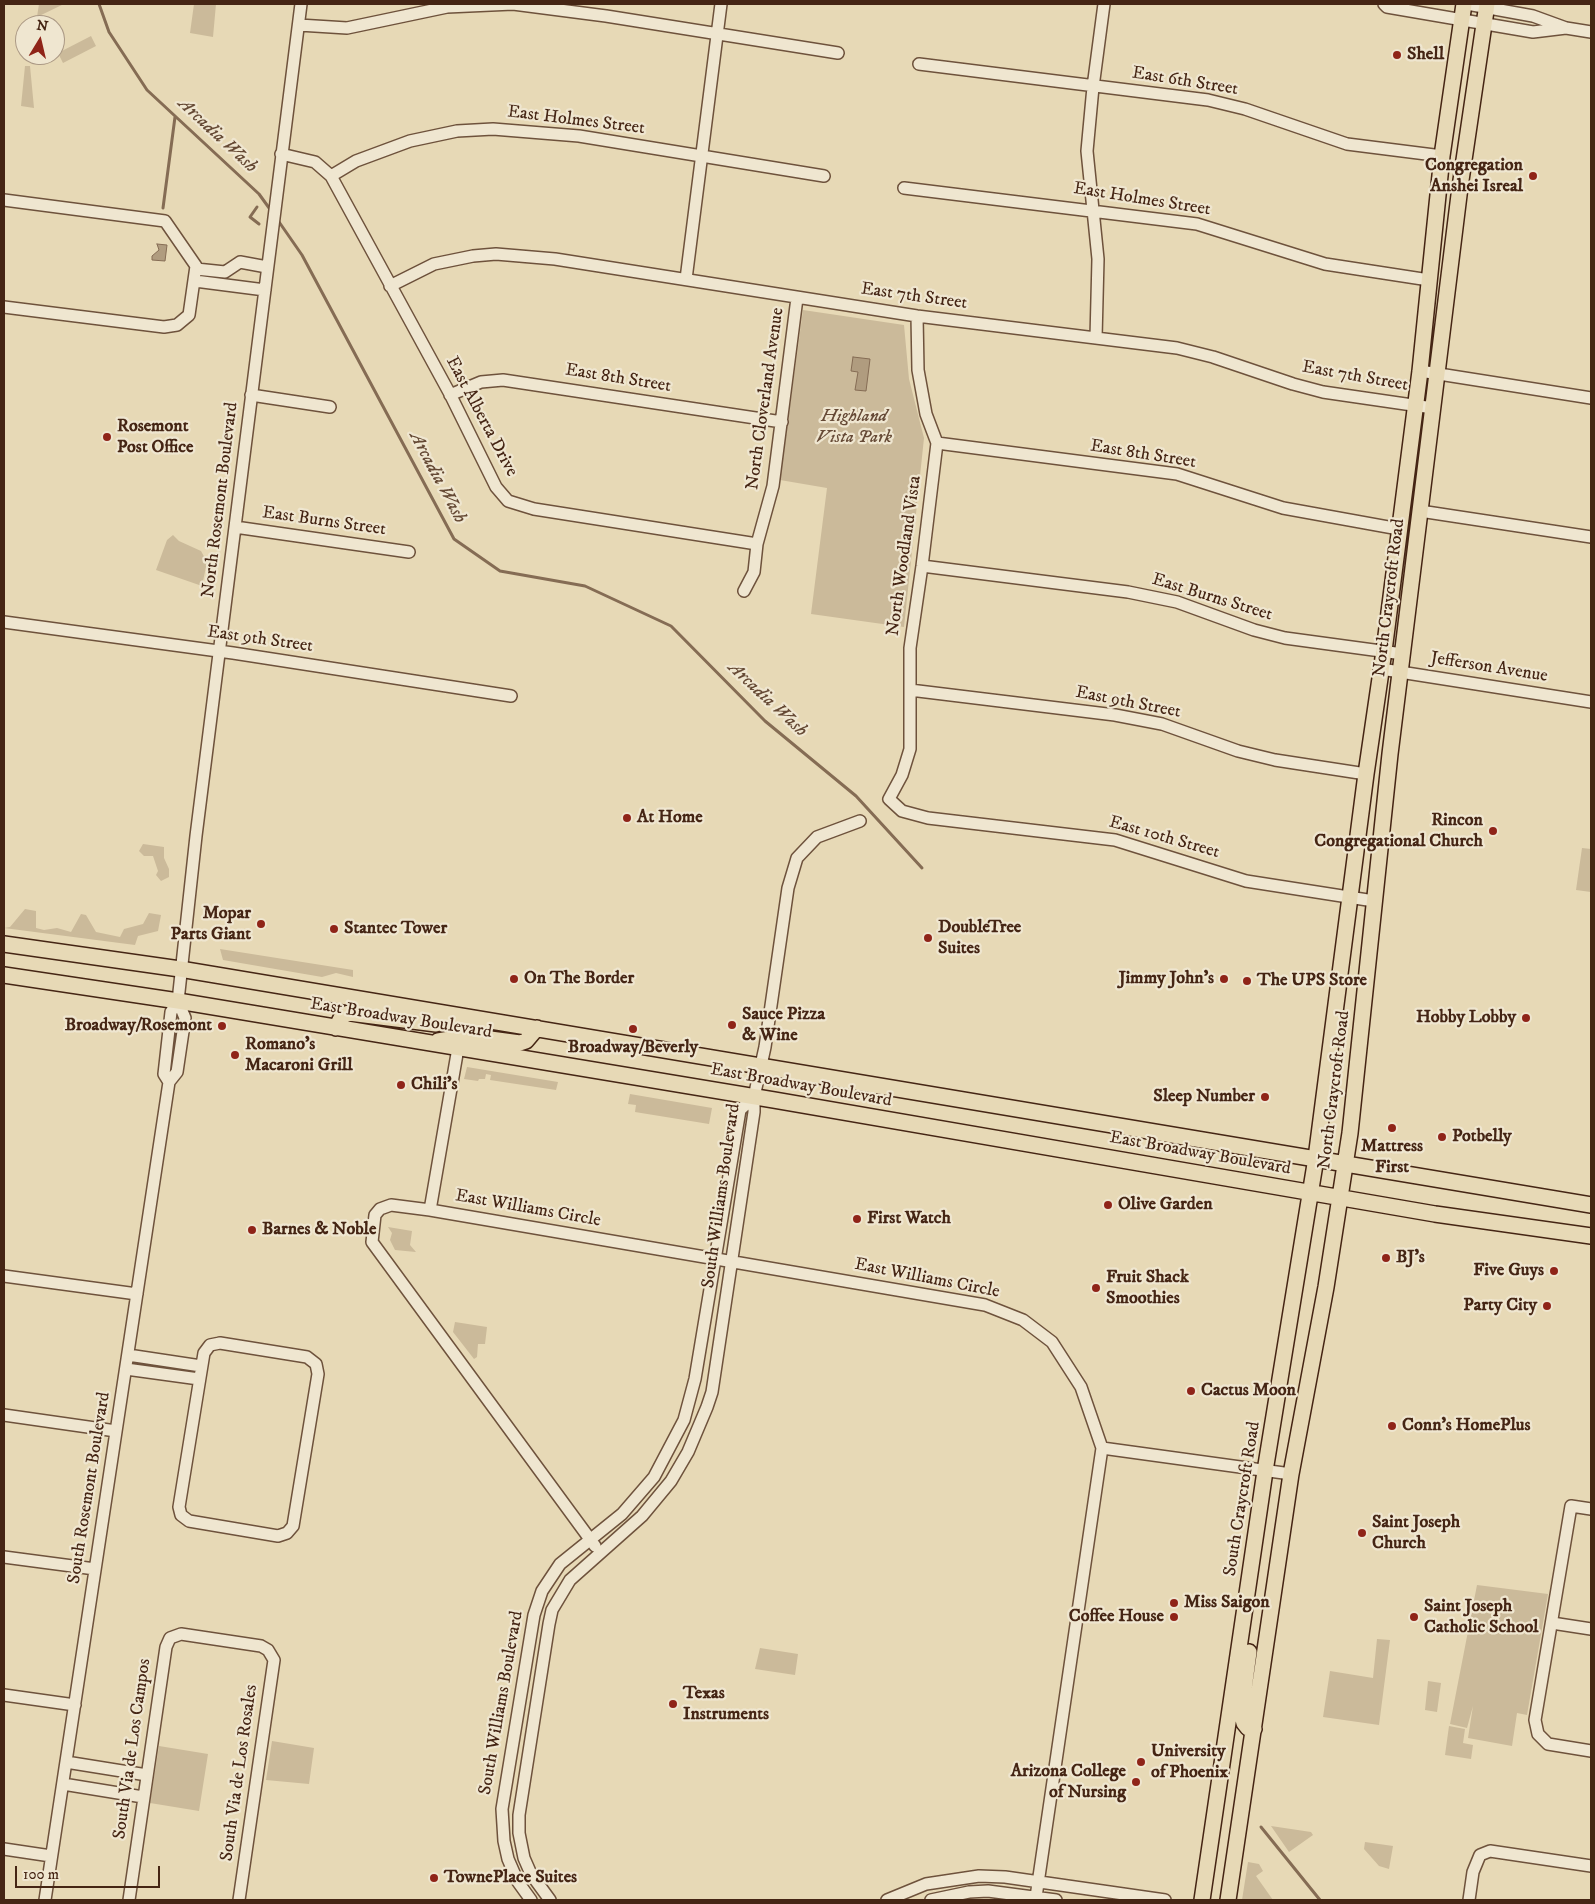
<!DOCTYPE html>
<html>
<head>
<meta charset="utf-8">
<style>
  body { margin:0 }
  #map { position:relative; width:1595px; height:1904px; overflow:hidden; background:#e7d9b6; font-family:"IM FELL DW Pica",serif }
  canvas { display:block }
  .frame { position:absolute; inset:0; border:5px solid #452514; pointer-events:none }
  .north { position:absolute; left:15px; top:15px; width:50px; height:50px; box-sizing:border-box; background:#efe6d0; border:1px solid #ab9985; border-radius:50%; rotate:9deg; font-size:14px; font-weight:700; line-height:20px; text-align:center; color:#452514 }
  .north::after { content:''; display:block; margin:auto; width:18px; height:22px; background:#8f2418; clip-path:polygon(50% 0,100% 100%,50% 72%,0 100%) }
  .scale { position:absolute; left:15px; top:1866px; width:145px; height:22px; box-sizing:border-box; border:2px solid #452514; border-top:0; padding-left:6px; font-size:15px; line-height:18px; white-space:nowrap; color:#452514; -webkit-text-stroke:4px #efe6d0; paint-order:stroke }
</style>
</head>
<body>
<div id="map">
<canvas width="1595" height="1904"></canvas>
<div class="frame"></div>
<div class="north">N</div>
<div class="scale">100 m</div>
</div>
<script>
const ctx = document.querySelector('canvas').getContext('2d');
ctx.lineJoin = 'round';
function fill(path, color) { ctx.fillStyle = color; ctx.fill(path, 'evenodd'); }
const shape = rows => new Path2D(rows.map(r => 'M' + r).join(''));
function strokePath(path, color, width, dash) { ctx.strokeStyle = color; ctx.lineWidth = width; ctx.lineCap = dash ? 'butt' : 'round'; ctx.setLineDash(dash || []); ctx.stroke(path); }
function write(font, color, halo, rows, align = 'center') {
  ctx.font = font + ' "IM FELL DW Pica",serif'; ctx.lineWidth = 4.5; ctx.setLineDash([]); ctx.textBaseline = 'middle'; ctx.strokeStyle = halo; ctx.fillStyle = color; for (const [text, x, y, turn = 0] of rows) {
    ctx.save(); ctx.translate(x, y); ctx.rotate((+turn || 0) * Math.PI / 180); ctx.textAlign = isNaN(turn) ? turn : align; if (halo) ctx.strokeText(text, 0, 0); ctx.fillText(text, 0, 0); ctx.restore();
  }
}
const green = shape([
  [39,4,64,4,37,17],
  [194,4,216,4,213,37,190,33],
  [91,36,96,46,63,63,58,53],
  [25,66,30,66,34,108,21,106],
  [803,310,904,325,909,379,924,438,904,627,811,614,827,488,780,480],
  [173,535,179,541,201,551,207,562,202,586,156,570,167,540],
  [143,844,164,847,164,858,169,869,169,877,161,881,156,875,158,871,153,856,144,856,139,851],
  [1582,848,1591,849,1591,892,1576,890],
  [25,909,36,911,36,928,44,930,57,928,71,932,81,914,86,915,96,932,120,937,124,929,143,924,149,913,161,915,158,931,138,936,135,945,4,928,10,927],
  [220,949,353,970,353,977,336,973,322,977,223,960],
  [467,1067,558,1082,556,1090,490,1080,491,1075,486,1074,485,1079,479,1079,478,1081,464,1079],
  [630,1094,712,1108,709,1124,635,1112,636,1105,628,1104],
  [388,1227,412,1231,410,1245,416,1252,395,1250,390,1240,392,1233],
  [455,1322,487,1327,485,1344,478,1344,477,1357,474,1359,453,1332],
  [1477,1585,1548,1594,1527,1715,1517,1713,1512,1746,1468,1738,1473,1706,1467,1728,1450,1724],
  [1377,1639,1390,1640,1379,1725,1323,1717,1330,1671,1373,1678],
  [760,1648,798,1654,795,1675,755,1669],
  [1428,1681,1441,1683,1437,1712,1425,1710],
  [1449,1726,1465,1729,1463,1743,1473,1745,1471,1759,1445,1755],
  [272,1741,314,1748,309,1784,266,1780],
  [159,1746,208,1754,199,1811,150,1803],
  [1271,1826,1311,1832,1313,1835,1289,1852],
  [1365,1842,1393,1846,1389,1869,1379,1866,1364,1849],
  [1248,1862,1259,1864,1263,1871,1256,1876,1273,1900,1242,1900]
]);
const water = shape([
  [157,244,167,245,165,261,152,260,152,256,159,250,157,244],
  [853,357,870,359,866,391,855,390,858,372,851,371,853,357]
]);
const stream = shape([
  [99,4,109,32,147,90,259,194,272,212],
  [257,207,250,217,259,224],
  [163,208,175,117],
  [277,219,302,255,454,539,500,571,585,586,671,626,765,721,856,796,922,868],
  [1261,1827,1320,1900]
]);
const minor = shape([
  [1384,4,1387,7,1533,32,1566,28],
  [1467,4,1533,16,1566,28,1591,32],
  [299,25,347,28,447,7,513,4,606,16,838,53],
  [919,64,1208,100,1245,109,1347,144,1442,156],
  [281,154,315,162,331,176,450,394,496,487,508,501,534,509,757,544],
  [331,176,356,161,410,141,457,131,493,129,579,136,824,176],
  [904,188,1197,224,1325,264,1429,280],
  [4,200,165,221,196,266,189,315,177,325,164,327,4,307],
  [196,269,225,272,240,262,267,267],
  [686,279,721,4],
  [195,281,265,290],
  [390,286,434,264,473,256,496,254,555,259,917,316,1177,348,1213,357,1293,384,1323,392,1433,408],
  [917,316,918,370,926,414,937,443,922,566,910,648,910,749,902,775,889,799,902,811,928,818,1115,840,1246,881,1374,901],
  [1096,338,1098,259,1087,151,1093,87,1104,4],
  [1420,371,1591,398],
  [251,395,330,407],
  [450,395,481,382,503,380,782,422],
  [937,443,1177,474,1283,508,1399,529],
  [1420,511,1591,537],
  [235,527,409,552],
  [922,566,1128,592,1177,602,1254,630,1285,638,1403,654],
  [744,591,754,572,757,544,773,486,797,298],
  [4,622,233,653,511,696],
  [1381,669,1591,702],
  [910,690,1115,715,1162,724,1238,751,1275,760,1366,774],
  [178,1001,196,836,301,4],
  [754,1097,765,1047,788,888,797,858,817,837,860,821],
  [430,1210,458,1048],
  [4,1276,137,1294],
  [220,1343,307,1357,316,1364,318,1374,293,1526,287,1533,278,1536,189,1521,181,1515,179,1507,204,1353,210,1345,220,1343],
  [128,1355,201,1366],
  [126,1369,199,1379],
  [4,1415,116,1431],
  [1102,1448,1291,1474],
  [1591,1509,1571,1506,1535,1720,1538,1734,1548,1744,1591,1751],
  [595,1546,372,1242,375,1215,380,1209,391,1205,430,1210,985,1305,1023,1320,1052,1342,1081,1387,1102,1448,1036,1897],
  [4,1557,95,1569],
  [1552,1623,1591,1629],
  [4,1695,75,1705],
  [66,1762,147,1775],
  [63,1784,143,1797],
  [4,1849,51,1856],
  [45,1900,169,1082,177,1072,185,1018,178,1001,171,1012,164,1074,169,1082],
  [129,1900,166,1647,170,1638,181,1634,261,1646,268,1650,274,1660,239,1900],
  [531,1900,518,1882,508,1859,504,1841,502,1809,534,1615,542,1591,560,1564,622,1514,654,1477,684,1420,695,1379,740,1110,754,1097,754,1112,712,1392,707,1407,688,1452,671,1481,642,1516,570,1580,552,1610,549,1624,519,1815,519,1833,524,1858,531,1874,550,1900],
  [887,1900,926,1884,979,1876,1005,1877,1165,1900],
  [931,1900,969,1892,988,1891,1056,1900],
  [1469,1900,1473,1872,1480,1855,1490,1851,1591,1866]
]);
const major = shape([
  [4,944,180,969,1591,1205],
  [4,975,178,1001,774,1100,1435,1214,1591,1236],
  [336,1028,342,1016,349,1013,436,1024,459,1016],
  [438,1041,468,1036,520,1043,526,1041,537,1028],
  [1249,1652,1241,1712,1244,1723,1248,1728,1254,1729],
  [1202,1900,1265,1471,1316,1158,1366,774,1384,651,1420,371,1442,156,1464,4],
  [1228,1900,1291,1474,1326,1287,1350,1133,1390,754,1460,187,1487,4]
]);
const markers = [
  [1397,55,5,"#8f2418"],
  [1533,176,5,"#8f2418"],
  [107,437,5,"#8f2418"],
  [627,818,5,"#8f2418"],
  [1493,831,5,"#8f2418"],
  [261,924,5,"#8f2418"],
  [334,929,5,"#8f2418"],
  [928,938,5,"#8f2418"],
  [514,979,5,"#8f2418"],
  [1224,979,5,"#8f2418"],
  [1247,981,5,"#8f2418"],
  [1526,1018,5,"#8f2418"],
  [732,1025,5,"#8f2418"],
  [222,1026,5,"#8f2418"],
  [633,1029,5,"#8f2418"],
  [235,1055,5,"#8f2418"],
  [401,1085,5,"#8f2418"],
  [1265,1097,5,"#8f2418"],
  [1392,1128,5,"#8f2418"],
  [1442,1137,5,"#8f2418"],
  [1108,1205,5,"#8f2418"],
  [857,1219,5,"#8f2418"],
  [252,1230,5,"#8f2418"],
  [1386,1258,5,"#8f2418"],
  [1554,1271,5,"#8f2418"],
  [1096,1288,5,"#8f2418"],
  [1547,1306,5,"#8f2418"],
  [1191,1391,5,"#8f2418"],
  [1392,1426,5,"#8f2418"],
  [1362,1533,5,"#8f2418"],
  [1174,1603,5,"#8f2418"],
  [1174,1617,5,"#8f2418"],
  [1414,1617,5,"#8f2418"],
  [673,1704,5,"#8f2418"],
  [1141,1762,5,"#8f2418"],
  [1136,1782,5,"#8f2418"],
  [434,1878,5,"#8f2418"]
];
const poiNames = [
  ["Shell",1407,55],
  ["Congregation",1523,166,"right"],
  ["Anshei Isreal",1523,187,"right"],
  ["Rosemont",117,427],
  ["Post Office",117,448],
  ["At Home",637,818],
  ["Rincon",1483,821,"right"],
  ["Congregational Church",1483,842,"right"],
  ["Mopar",251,914,"right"],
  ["Parts Giant",251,935,"right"],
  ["DoubleTree",938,928],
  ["Suites",938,949],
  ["Stantec Tower",344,929],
  ["On The Border",524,979],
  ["Jimmy John's",1214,979,"right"],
  ["The UPS Store",1257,981],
  ["Sauce Pizza",742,1015],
  ["& Wine",742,1036],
  ["Hobby Lobby",1516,1018,"right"],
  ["Broadway/Rosemont",212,1026,"right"],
  ["Romano's",245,1045],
  ["Macaroni Grill",245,1066],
  ["Broadway/Beverly",633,1048,"center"],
  ["Chili's",411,1085],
  ["Sleep Number",1255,1097,"right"],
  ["Potbelly",1452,1137],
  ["Mattress",1392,1147,"center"],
  ["First",1392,1168,"center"],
  ["Olive Garden",1118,1205],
  ["First Watch",867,1219],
  ["Barnes & Noble",262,1230],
  ["BJ's",1396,1258],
  ["Five Guys",1544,1271,"right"],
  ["Fruit Shack",1106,1278],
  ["Smoothies",1106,1299],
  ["Party City",1537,1306,"right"],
  ["Cactus Moon",1201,1391],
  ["Conn’s HomePlus",1402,1426],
  ["Saint Joseph",1372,1523],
  ["Church",1372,1544],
  ["Miss Saigon",1184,1603],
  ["Saint Joseph",1424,1607],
  ["Catholic School",1424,1628],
  ["Coffee House",1164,1617,"right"],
  ["Texas",683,1694],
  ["Instruments",683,1715],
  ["University",1151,1752],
  ["of Phoenix",1151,1773],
  ["Arizona College",1126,1772,"right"],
  ["of Nursing",1126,1793,"right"],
  ["TownePlace Suites",444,1878]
];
const streetNames = [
  ["East 6th Street",1185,82,9],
  ["East Holmes Street",576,121,7],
  ["East Holmes Street",1142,200,9],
  ["East 7th Street",914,297,8],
  ["East 7th Street",1355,377,10],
  ["East 8th Street",618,379,9],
  ["North Cloverland Avenue",766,399,-82],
  ["East Alberta Drive",481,417,62],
  ["East 8th Street",1143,455,9],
  ["North Rosemont Boulevard",221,500,-83],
  ["East Burns Street",324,522,8],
  ["North Woodland Vista",905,556,-82],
  ["East Burns Street",1212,598,17],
  ["North Craycroft Road",1390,598,-83],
  ["East 9th Street",260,640,8],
  ["Jefferson Avenue",1489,668,9],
  ["East 9th Street",1128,703,11],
  ["East 10th Street",1164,838,16],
  ["East Broadway Boulevard",401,1019,9],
  ["East Broadway Boulevard",801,1086,10],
  ["North Craycroft Road",1335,1090,-83],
  ["East Broadway Boulevard",1200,1154,10],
  ["South Williams Boulevard",722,1196,-82],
  ["East Williams Circle",528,1209,10],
  ["East Williams Circle",927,1279,11],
  ["South Rosemont Boulevard",90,1488,-81],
  ["South Craycroft Road",1243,1499,-81],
  ["South Williams Boulevard",502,1703,-80],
  ["South Via de Los Campos",133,1749,-82],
  ["South Via de Los Rosales",240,1773,-82]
];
const parkNames = [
  ["Highland",854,417],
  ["Vista Park",854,438]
];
const waterNames = [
  ["Arcadia Wash",217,136,43],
  ["Arcadia Wash",437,478,62],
  ["Arcadia Wash",767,700,43]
];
fill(green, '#cbba9a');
fill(water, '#b09c7f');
strokePath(water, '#856c54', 1);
strokePath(stream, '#856c54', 3);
strokePath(minor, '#6e523c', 14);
strokePath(major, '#452514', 18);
strokePath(minor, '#efe6d0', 11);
strokePath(major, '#e7d9b6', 15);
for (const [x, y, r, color] of markers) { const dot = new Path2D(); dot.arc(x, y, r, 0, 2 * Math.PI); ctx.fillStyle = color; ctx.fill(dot); strokePath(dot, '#efe6d0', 2); }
write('bold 18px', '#452514', '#efe6d0', poiNames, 'left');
write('18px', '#452514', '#efe6d0', streetNames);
write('italic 18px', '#664a36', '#efe6d0', parkNames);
write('italic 19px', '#654934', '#efe6d0', waterNames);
</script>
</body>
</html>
